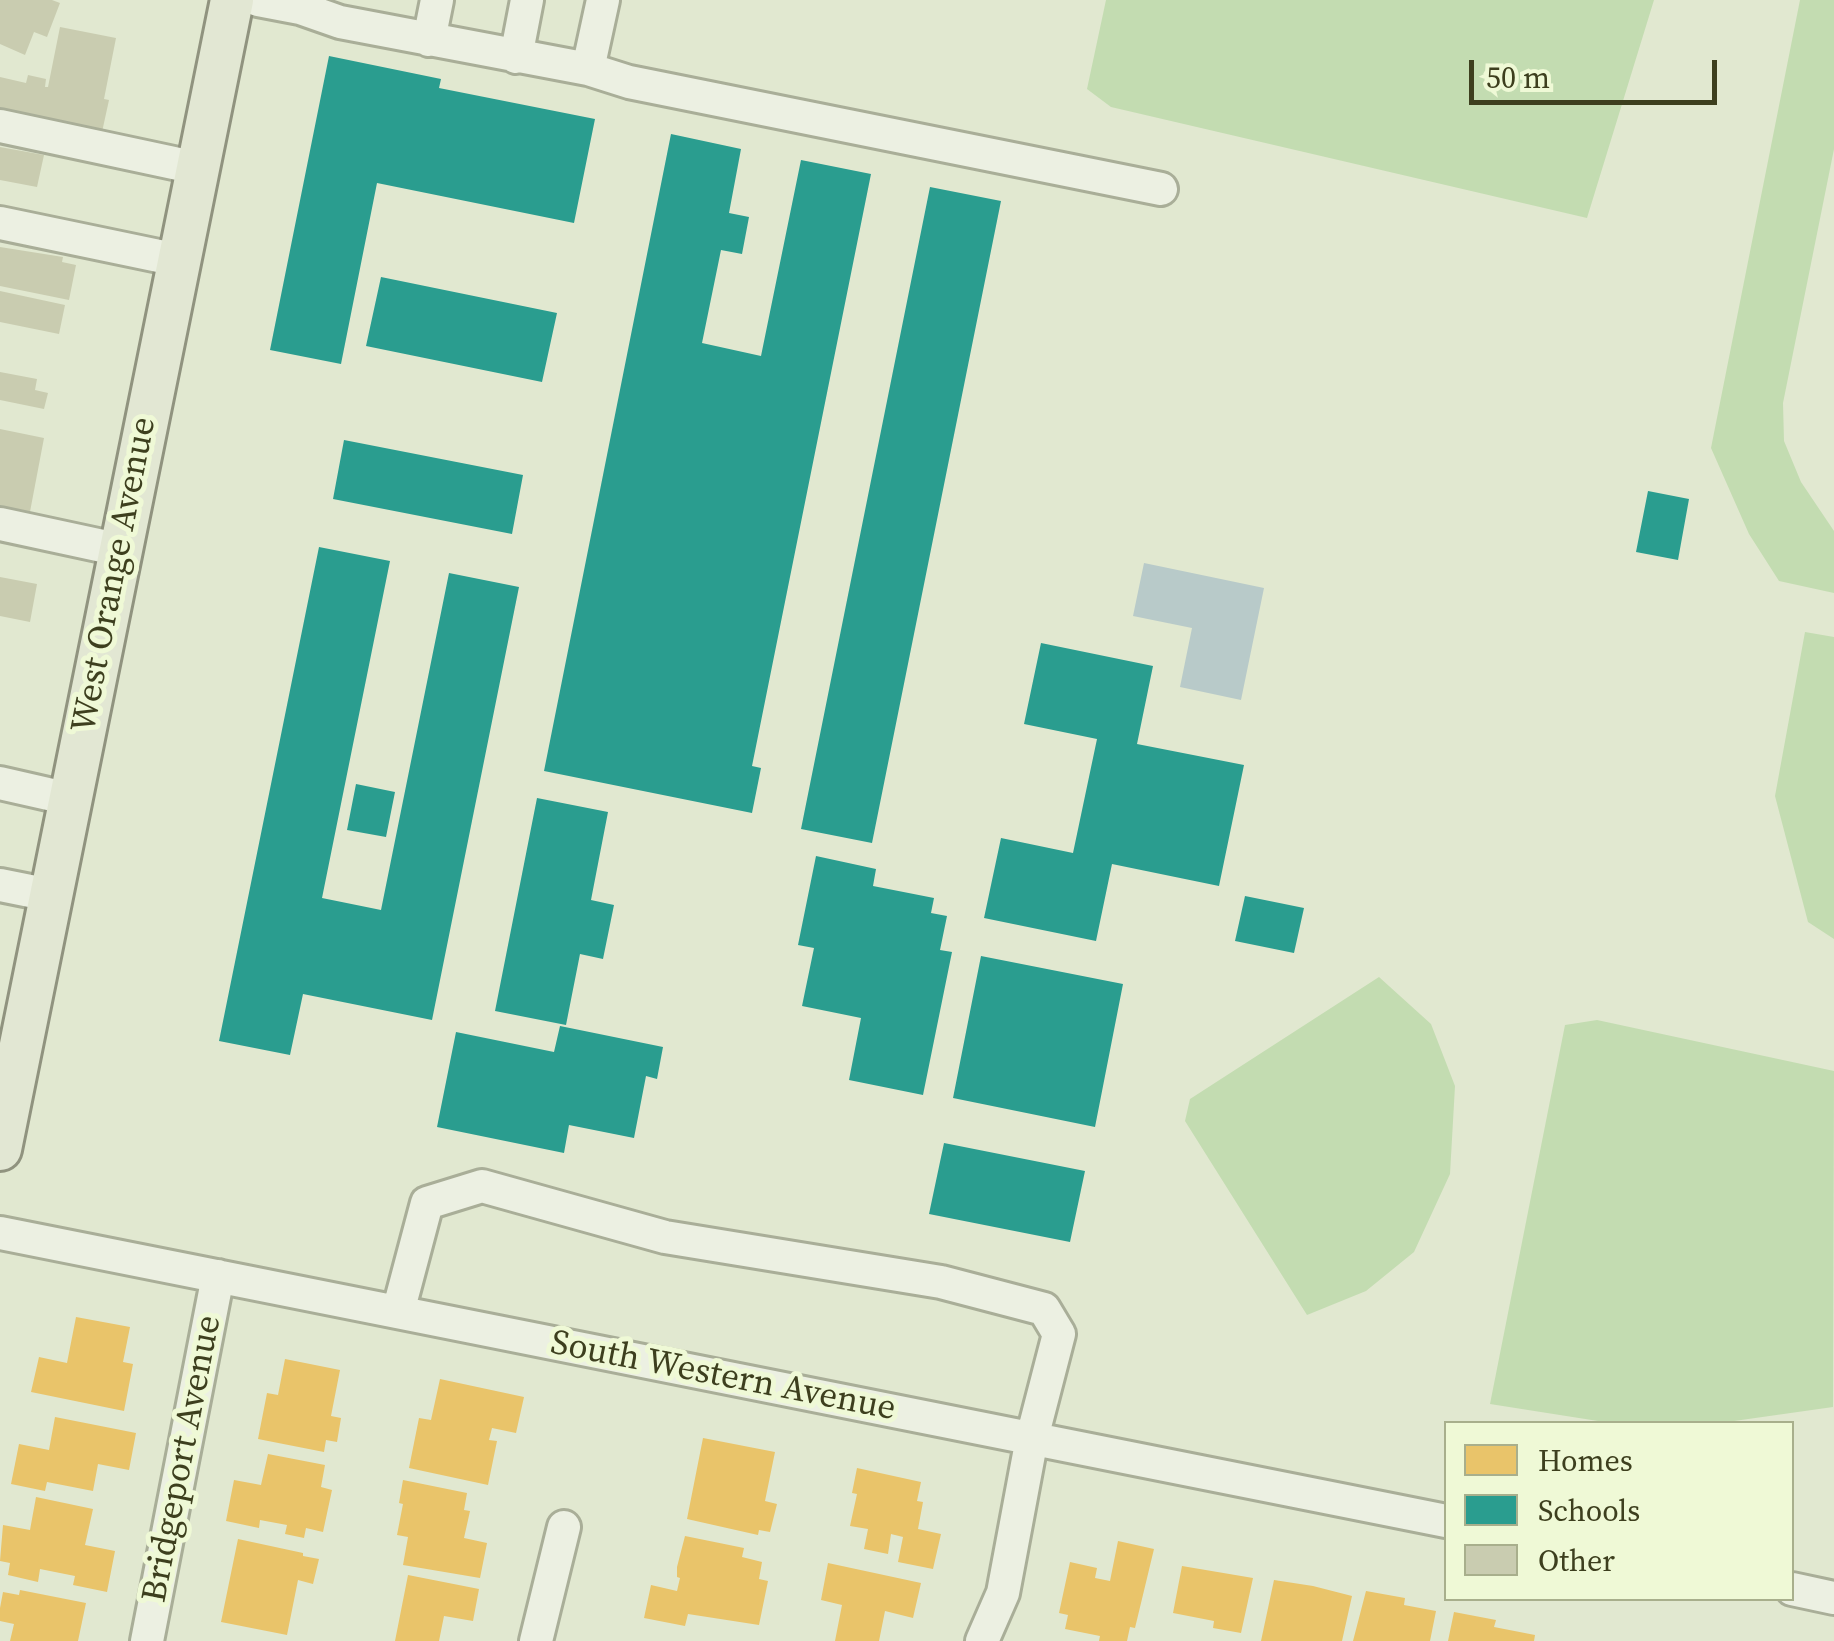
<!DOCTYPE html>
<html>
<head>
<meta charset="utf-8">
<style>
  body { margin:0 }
  #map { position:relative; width:1834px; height:1641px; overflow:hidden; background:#e1e8d0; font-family:"Source Serif 4",serif }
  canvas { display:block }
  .legend { position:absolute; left:1444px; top:1421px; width:350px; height:180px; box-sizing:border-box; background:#eff9d6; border:2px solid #a8af8c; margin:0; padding:12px 18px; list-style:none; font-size:30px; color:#3d3f1e }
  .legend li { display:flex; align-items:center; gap:20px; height:50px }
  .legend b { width:50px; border:2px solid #a8af8c }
  .scale { position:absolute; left:1469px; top:60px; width:248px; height:45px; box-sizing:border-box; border:5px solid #3d3f1e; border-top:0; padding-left:12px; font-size:30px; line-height:35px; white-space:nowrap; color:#3d3f1e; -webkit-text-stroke:8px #eff9d6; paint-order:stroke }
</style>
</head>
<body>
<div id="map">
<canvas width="1834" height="1641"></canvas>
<ul class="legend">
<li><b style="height:28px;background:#e9c46a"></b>Homes</li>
<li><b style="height:28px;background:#2a9d8f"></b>Schools</li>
<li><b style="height:28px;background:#c9ccb0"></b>Other</li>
</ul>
<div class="scale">50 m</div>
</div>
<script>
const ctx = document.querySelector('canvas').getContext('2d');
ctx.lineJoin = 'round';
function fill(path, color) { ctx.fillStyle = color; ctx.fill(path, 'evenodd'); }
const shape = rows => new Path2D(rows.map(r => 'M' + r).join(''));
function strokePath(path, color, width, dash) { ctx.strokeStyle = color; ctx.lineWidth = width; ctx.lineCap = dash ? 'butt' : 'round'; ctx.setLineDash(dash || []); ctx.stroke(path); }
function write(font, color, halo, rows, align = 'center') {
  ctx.font = font + ' "Source Serif 4",serif'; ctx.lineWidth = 10; ctx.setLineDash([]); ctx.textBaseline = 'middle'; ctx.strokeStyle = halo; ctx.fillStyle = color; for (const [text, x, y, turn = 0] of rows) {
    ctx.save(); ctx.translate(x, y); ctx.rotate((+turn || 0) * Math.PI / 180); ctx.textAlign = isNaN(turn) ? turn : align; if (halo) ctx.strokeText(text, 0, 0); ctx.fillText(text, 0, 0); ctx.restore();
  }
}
const green = shape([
  [1106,0,1654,0,1587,218,1111,107,1087,89],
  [1800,0,1834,0,1834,149,1783,403,1784,441,1801,482,1834,531,1834,593,1779,581,1749,534,1711,448],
  [1805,632,1834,637,1834,939,1808,922,1775,796],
  [1379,977,1431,1024,1455,1086,1450,1174,1414,1252,1366,1291,1307,1315,1185,1121,1190,1099],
  [1597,1020,1834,1071,1833,1407,1720,1423,1617,1424,1490,1404,1565,1025]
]);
const water = shape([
  [1144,563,1264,588,1241,700,1180,687,1192,628,1133,616]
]);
const homes = shape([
  [76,1317,130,1327,123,1362,133,1364,124,1411,31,1392,39,1357,67,1363],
  [285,1359,340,1370,331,1416,341,1418,337,1442,326,1440,324,1452,258,1439,267,1393,278,1395],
  [440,1379,524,1397,516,1433,492,1428,489,1440,497,1441,488,1485,409,1468,419,1418,431,1420],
  [55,1417,136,1433,129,1470,98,1464,93,1491,47,1482,45,1491,11,1484,19,1444,49,1450],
  [703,1438,775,1452,765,1501,777,1504,770,1532,759,1530,758,1535,687,1519],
  [268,1454,325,1465,321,1487,332,1490,323,1532,306,1528,304,1538,285,1534,287,1525,260,1520,259,1528,226,1521,234,1480,261,1485],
  [857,1468,921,1482,917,1501,923,1502,918,1529,941,1534,933,1569,898,1562,903,1537,891,1534,888,1554,864,1549,868,1529,850,1526,857,1494,852,1493],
  [403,1480,467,1493,464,1510,470,1511,464,1538,487,1543,480,1578,403,1565,408,1537,397,1535,403,1504,399,1503],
  [36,1497,93,1509,85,1545,115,1551,107,1592,73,1585,75,1576,40,1569,38,1582,8,1575,10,1563,0,1561,3,1525,30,1530],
  [685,1536,744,1548,742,1557,762,1562,759,1579,768,1581,759,1625,688,1614,685,1626,644,1618,651,1585,677,1591,680,1578,677,1577,677,1567],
  [238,1539,303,1553,303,1556,319,1559,313,1584,298,1580,287,1635,221,1622],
  [1118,1541,1154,1549,1135,1628,1130,1627,1127,1641,1099,1641,1100,1636,1065,1629,1068,1615,1059,1613,1070,1562,1097,1568,1095,1578,1110,1581],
  [828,1563,921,1583,913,1618,885,1611,879,1641,835,1641,842,1605,821,1600],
  [1182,1566,1253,1578,1241,1633,1213,1628,1214,1621,1173,1613],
  [408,1575,479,1589,473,1621,444,1616,439,1641,395,1641],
  [1274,1580,1313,1586,1352,1596,1342,1641,1261,1641],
  [20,1590,86,1603,78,1641,10,1641,14,1624,0,1621,0,1608,3,1592,19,1595],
  [1366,1591,1405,1598,1404,1605,1436,1611,1430,1641,1353,1641],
  [1454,1612,1496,1620,1494,1627,1535,1635,1534,1641,1448,1641]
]);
const schools = shape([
  [329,56,441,79,439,88,595,119,574,223,377,183,341,364,270,350],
  [671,134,741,149,729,213,749,217,742,254,721,250,702,343,761,356,801,160,871,174,752,766,761,768,752,813,544,771],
  [930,187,1001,201,872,843,801,829],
  [381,277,557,313,542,382,366,346],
  [344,440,523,475,512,534,333,499],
  [1648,491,1689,499,1678,560,1636,552],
  [319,547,390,561,322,898,381,910,449,573,519,587,432,1020,303,994,290,1055,219,1041],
  [1041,643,1153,666,1137,744,1244,765,1219,886,1112,864,1096,941,984,918,1001,838,1073,853,1097,739,1024,724],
  [356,784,395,792,386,837,347,830],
  [537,798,608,812,591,900,614,905,603,959,580,954,566,1025,495,1011],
  [816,856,876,869,873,886,934,898,931,913,947,916,940,950,952,952,923,1095,849,1080,861,1018,802,1006,814,948,798,945],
  [1245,896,1304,908,1294,953,1235,941],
  [981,956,1123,984,1095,1127,953,1098],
  [560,1026,663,1047,657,1079,646,1076,634,1138,569,1125,564,1153,437,1127,456,1032,554,1052],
  [944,1143,1085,1171,1070,1242,929,1214]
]);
const building = shape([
  [0,0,52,0,60,3,47,37,34,32,25,55,0,44],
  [60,27,116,38,104,99,109,100,102,132,0,117,0,77,26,83,28,75,46,79,45,87,48,87],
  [0,147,44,155,37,187,0,180],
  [0,247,63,257,62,262,76,265,69,300,0,286],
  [0,291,65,305,59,334,0,322],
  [0,372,37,379,35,390,48,393,44,409,0,400],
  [0,429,44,438,29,517,0,511],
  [0,577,37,584,30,622,0,616]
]);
const minor = shape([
  [258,0,300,8,340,22,588,69,603,0],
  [429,40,437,0],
  [516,57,527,0],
  [588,69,629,82,1161,189],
  [0,126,197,168],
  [0,223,178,260],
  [0,524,121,550],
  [0,783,70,799],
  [0,885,50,895],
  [0,1233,1446,1521],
  [398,1312,427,1203,482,1186,665,1237,941,1282,1044,1309,1059,1334,1032,1438,1003,1593,982,1641],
  [1792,1589,1834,1598],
  [147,1641,218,1276],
  [536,1641,564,1527]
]);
const major = shape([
  [0,1149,232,0]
]);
const streetNames = [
  ["West Orange Avenue",115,575,-79],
  ["South Western Avenue",723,1377,11],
  ["Bridgeport Avenue",183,1459,-79]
];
fill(green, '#c3dcb1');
fill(water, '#b8cac9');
fill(homes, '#e9c46a');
fill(schools, '#2a9d8f');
fill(building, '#c9ccb0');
strokePath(minor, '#a9ae98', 38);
strokePath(major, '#90937f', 48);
strokePath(minor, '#ecf0e2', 32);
strokePath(major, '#e2e7d3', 42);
write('35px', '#3d3f1e', '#eff9d6', streetNames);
</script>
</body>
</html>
